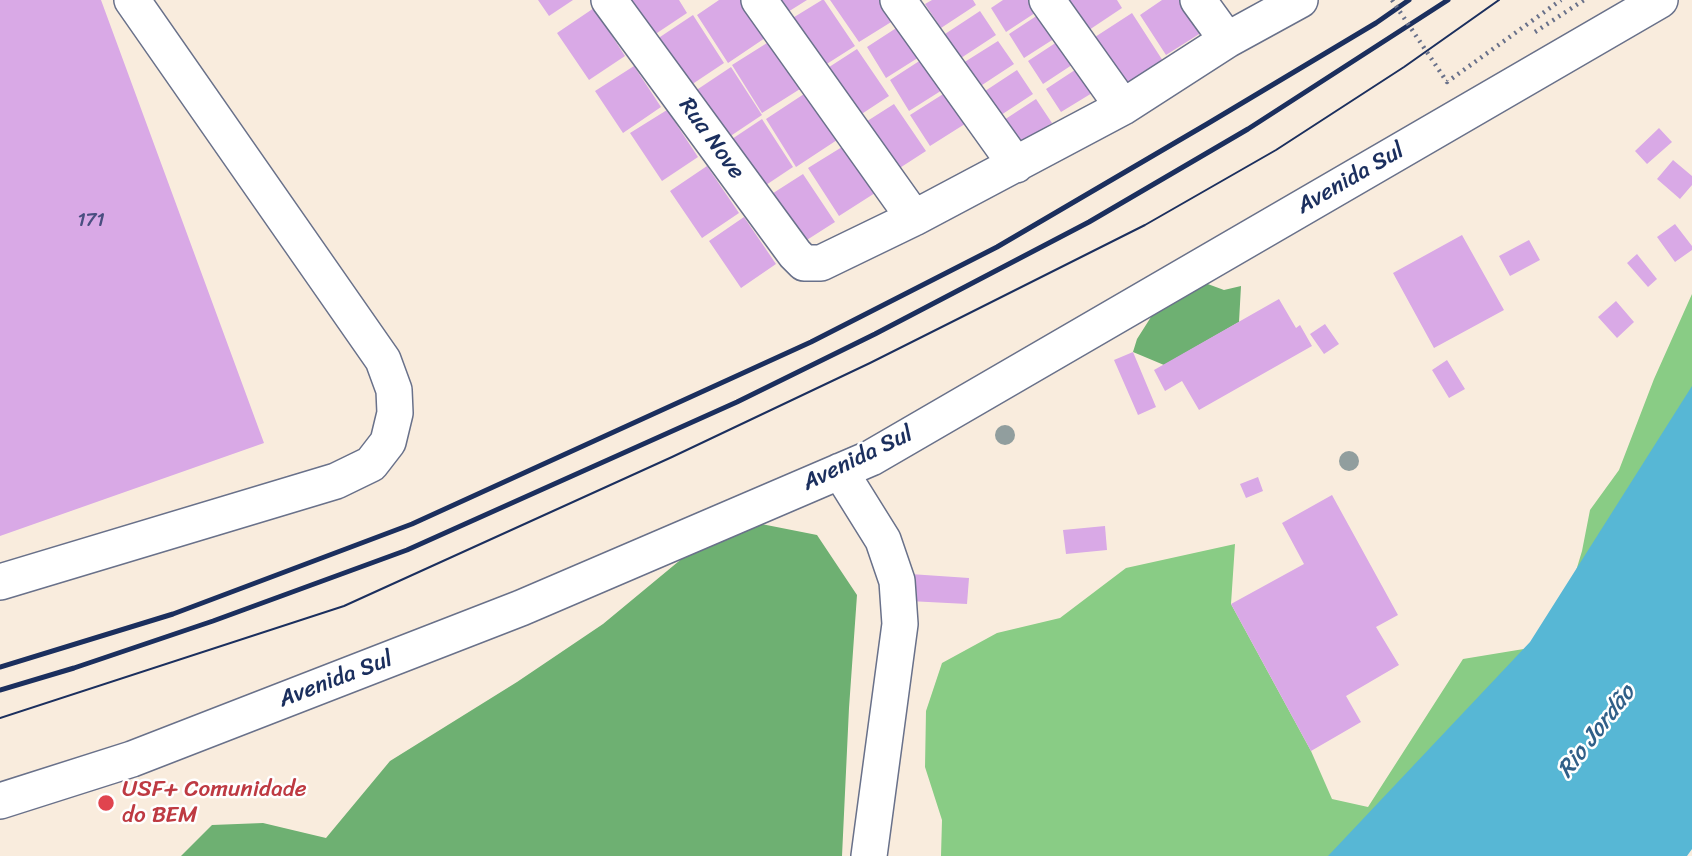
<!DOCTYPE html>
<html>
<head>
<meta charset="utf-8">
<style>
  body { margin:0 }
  canvas { display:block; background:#f9ecdd }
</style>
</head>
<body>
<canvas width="1692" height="856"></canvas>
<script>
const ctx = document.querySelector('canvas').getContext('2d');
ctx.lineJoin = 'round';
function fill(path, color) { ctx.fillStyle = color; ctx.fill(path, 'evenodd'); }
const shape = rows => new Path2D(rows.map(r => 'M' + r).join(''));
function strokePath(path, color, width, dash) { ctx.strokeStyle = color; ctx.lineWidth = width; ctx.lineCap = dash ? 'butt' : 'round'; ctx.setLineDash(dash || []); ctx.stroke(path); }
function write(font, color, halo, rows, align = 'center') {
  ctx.font = font + ' Sriracha,sans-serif'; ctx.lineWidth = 5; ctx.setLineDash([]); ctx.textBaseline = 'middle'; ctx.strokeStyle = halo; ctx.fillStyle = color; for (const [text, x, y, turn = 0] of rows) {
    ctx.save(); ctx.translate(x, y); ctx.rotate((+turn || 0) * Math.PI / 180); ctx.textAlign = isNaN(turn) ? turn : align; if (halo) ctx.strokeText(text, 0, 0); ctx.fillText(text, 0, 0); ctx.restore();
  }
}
const green = shape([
  [1692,294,1692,467,1403,856,941,856,942,820,925,767,926,711,942,663,997,633,1060,618,1126,568,1235,544,1231,604,1311,751,1332,799,1368,807,1463,659,1554,644,1582,551,1590,510,1619,470,1654,379]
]);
const forest = shape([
  [1205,283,1224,290,1241,286,1239,322,1164,365,1133,352,1137,339,1151,317,1177,294],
  [731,518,817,535,857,595,849,708,842,856,181,856,212,825,263,823,326,838,390,761,517,682,603,624]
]);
const water = shape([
  [1692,386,1692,849,1687,856,1328,856,1530,642]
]);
const building = shape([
  [0,0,101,0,264,443,0,536],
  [538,0,573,0,549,16],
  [628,0,679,0,687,13,651,37],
  [719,0,743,0,768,36,728,63,697,15],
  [773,0,807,0,783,15],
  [822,0,824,0,855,46,822,67,791,19],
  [830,0,883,0,896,19,859,42],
  [932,0,973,0,976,5,941,28,925,4],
  [1003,0,1035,0,1041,9,1006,32,991,8],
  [1065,0,1117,0,1122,8,1086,32],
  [1162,0,1184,0,1204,31,1166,55,1140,15],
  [594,8,625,56,589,80,557,33],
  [980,11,996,35,961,58,945,34],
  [1044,11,1060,35,1024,58,1009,34],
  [1132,13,1163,61,1126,85,1095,37],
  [693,15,724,63,688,87,657,39],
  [904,23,924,54,886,78,867,47],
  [1063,38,1078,61,1043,84,1028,61],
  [998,41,1014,64,979,87,963,63],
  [767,43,800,89,762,113,732,65],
  [857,49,889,96,854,119,823,71],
  [927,56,947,87,909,111,890,80],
  [634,66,661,107,623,133,595,91],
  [1081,66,1097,90,1061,112,1046,89],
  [731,67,762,115,726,139,695,91],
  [1017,70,1033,94,998,117,982,93],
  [948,91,968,122,930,146,910,115],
  [804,94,837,140,796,167,766,119],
  [1036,99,1052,123,1016,146,1001,122],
  [894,104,926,151,892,173,861,125],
  [667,110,698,157,662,181,630,133],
  [762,119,793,167,757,191,726,143],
  [1659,128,1672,142,1647,164,1635,151],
  [842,147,875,193,839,216,808,168],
  [1673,160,1692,176,1692,185,1680,199,1657,179],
  [707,166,739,213,702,238,670,191],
  [803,174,835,222,799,245,767,197],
  [744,217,776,264,741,288,709,241],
  [1675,224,1692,246,1692,250,1675,262,1657,237],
  [1462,235,1504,310,1434,348,1393,273],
  [1529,240,1540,260,1510,276,1499,256],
  [1637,254,1657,279,1648,287,1627,263],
  [1279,299,1296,328,1300,325,1312,346,1199,410,1182,381,1165,391,1154,370],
  [1616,301,1634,322,1617,338,1598,317],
  [1325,324,1339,344,1324,354,1310,334],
  [1133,352,1156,407,1138,415,1114,360],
  [1447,360,1465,389,1449,398,1432,370],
  [1258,477,1263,491,1246,498,1240,484],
  [1332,495,1398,615,1376,627,1399,665,1346,696,1361,722,1311,751,1231,604,1304,564,1282,523],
  [1105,526,1107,550,1066,554,1063,530],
  [910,574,969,578,967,604,909,601]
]);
const path = shape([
  [1535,32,1584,0]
]);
const minor = shape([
  [609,0,795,254,804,263,821,263,914,218,1123,107,1227,40,1300,0],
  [759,0,914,218],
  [898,0,1016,165],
  [1047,0,1123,107],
  [1198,0,1227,40],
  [840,471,883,540,897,581,900,624,869,856],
  [0,582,336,481,371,464,388,442,395,413,394,390,383,360,132,0],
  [0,801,132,759,521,608,871,458,1660,0]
]);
const tram = shape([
  [0,718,344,606,672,457,870,363,1145,225,1276,150,1404,67,1499,0]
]);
const rail = shape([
  [0,667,173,614,412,524,811,342,997,247,1207,124,1376,23,1409,0],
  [0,690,74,668,213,621,407,550,737,402,875,334,1089,222,1248,129,1448,0]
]);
const pathBridge = shape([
  [1392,0,1447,82,1561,0]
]);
const trees = [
  [1005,435],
  [1349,461]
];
const markers = [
  [106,803,9,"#e0444e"]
];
const numberNames = [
  ["171",91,221]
];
const streetNames = [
  ["Rua Nove",711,139,54],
  ["Avenida Sul",1351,179,-30],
  ["Avenida Sul",858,459,-26],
  ["Avenida Sul",336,680,-21]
];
const healthNames = [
  ["USF+ Comunidade",122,790],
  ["do BEM",122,816]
];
const waterNames = [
  ["Rio Jordão",1597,732,-52]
];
fill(green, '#89cc85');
fill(forest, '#6eb072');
fill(water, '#57b7d5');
fill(building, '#d9a9e6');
strokePath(minor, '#69718a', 38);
strokePath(path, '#69718a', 4.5, [2, 5]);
strokePath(minor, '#fff', 35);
strokePath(tram, '#1b2f5e', 2);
strokePath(rail, '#1b2f5e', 5);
strokePath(pathBridge, '#69718a', 4.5, [2, 5]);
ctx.fillStyle = '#919e9e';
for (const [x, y] of trees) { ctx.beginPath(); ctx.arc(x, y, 10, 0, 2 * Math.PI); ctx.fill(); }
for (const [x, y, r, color] of markers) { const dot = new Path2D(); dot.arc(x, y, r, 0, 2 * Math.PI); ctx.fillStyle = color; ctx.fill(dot); strokePath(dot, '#fff', 2.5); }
write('19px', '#4a4e80', null, numberNames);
write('23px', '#1b2f5e', '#fff', streetNames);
write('23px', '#be3a42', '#fff', healthNames, 'left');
write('italic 24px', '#305f88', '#fff', waterNames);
</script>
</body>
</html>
